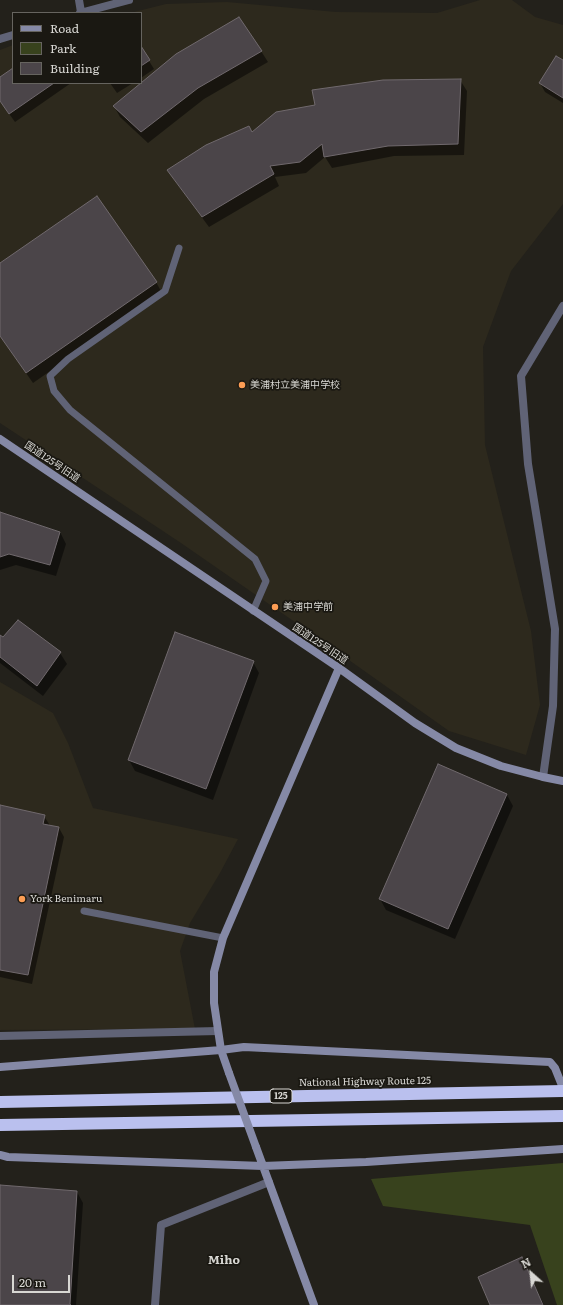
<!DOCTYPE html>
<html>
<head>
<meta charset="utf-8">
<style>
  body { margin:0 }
  #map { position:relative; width:563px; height:1305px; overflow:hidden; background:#23211b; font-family:Literata,serif }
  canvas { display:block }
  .legend { position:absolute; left:12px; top:12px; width:130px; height:72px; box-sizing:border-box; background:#1a1812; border:1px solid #66645f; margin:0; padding:5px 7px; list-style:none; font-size:12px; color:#d8d7d3 }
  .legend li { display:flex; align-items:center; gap:8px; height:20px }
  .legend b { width:20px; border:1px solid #66645f }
  .north { position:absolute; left:511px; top:1253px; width:40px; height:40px; -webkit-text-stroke:3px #1a1812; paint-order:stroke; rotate:333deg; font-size:11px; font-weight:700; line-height:16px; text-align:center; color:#d8d7d3 }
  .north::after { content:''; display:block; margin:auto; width:14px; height:18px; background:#d8d7d3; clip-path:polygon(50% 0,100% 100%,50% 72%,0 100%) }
  .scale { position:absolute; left:12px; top:1275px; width:58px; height:18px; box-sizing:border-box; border:2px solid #d8d7d3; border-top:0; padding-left:5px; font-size:12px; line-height:14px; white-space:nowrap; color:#d8d7d3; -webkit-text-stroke:3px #1a1812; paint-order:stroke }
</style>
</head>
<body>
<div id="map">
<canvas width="563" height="1305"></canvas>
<ul class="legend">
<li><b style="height:5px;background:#8589a6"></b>Road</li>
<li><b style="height:11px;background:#38421d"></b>Park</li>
<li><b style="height:11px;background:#4b4549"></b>Building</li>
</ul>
<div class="north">N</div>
<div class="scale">20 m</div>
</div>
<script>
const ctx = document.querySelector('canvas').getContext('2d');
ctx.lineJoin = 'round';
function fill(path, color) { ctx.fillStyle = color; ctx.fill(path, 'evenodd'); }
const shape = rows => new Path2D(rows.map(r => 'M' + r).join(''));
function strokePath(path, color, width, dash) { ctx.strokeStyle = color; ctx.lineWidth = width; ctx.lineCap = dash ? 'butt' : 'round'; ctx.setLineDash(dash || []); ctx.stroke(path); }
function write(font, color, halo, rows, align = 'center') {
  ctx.font = font + ' Literata,"Noto Sans JP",serif'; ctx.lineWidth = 3.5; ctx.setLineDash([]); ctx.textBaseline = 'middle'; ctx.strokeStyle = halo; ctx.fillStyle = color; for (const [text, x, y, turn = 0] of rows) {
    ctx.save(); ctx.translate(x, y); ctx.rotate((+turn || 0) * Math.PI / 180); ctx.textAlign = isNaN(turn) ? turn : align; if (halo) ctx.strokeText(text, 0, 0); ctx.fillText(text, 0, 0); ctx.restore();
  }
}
const built = shape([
  [480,0,512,0,535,17,563,25,563,204,511,271,483,347,485,445,531,631,540,705,526,755,449,731,315,636,181,543,0,423,0,50,13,45,13,83,141,83,141,13,130,13,166,4,227,2,336,12,437,13],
  [0,682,53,713,68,743,93,808,238,839,220,873,190,923,180,951,195,1029,0,1030]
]);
const green = shape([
  [563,1163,563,1305,557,1305,530,1225,383,1206,371,1179]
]);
const shadow = shape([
  [141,48,154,69,141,78],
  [261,51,268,62,204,99,148,143,120,117,114,106],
  [563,61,563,103,545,92,540,83],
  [13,69,13,83,71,83,15,122,0,101,0,78],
  [460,80,467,91,464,155,394,156,332,168,325,157,306,173,275,177,279,186,209,227,175,181,168,170,252,133],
  [110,83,133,83,117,93],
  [0,264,156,282,162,293,33,383,0,336],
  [0,513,60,532,66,544,56,576,16,565,0,570],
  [176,633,253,662,259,673,213,800,135,771,129,760],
  [0,636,3,638,60,653,67,664,43,696,0,663],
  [438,765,507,795,513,806,455,939,386,910,380,899],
  [0,806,44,816,49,824,49,826,59,828,64,837,32,984,0,977],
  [0,1186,77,1192,83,1203,76,1305,0,1305],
  [522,1259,544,1305,491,1305]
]);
const building = shape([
  [239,17,262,51,198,88,141,132,113,106,176,54,239,17],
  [141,46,150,60,141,66,141,46],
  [556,56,563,60,563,98,539,83,556,56],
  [13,68,13,83,54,83,9,114,0,101,0,77,13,68],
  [461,79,458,144,388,146,324,157,322,144,300,162,270,166,274,174,202,217,167,170,206,145,249,126,252,132,276,112,315,105,312,90,383,80,461,79],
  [97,196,157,282,26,373,0,336,0,263,97,196],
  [0,512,60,532,50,565,9,554,0,557,0,512],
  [18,620,61,652,37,686,0,657,0,635,3,637,18,620],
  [175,632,254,661,206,789,128,760,175,632],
  [438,764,507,794,448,929,379,899,438,764],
  [0,805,45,815,43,824,59,827,28,975,0,970,0,805],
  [0,1185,77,1191,70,1304,71,1305,0,1305,0,1185],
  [522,1257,543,1305,490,1305,478,1277,522,1257]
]);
const lane = shape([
  [179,248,165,291,68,359,50,376,54,391,70,410,255,559,266,581,253,611],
  [84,911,223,938]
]);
const street = shape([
  [79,0,81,12],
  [80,13,129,0],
  [0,39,13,35],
  [543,777,553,706,555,629,528,464,521,376,563,306],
  [0,1036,218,1031],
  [155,1305,161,1225,269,1182]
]);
const secondary = shape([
  [0,439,339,668,415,723,456,748,501,766,543,777,563,781],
  [0,1067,221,1050,244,1047,550,1062,555,1068,563,1088],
  [229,1073,221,1050,214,1003,214,972,223,938,339,668],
  [256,1147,314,1305],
  [0,1155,8,1157,263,1166,366,1162,563,1149]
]);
const highway = shape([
  [0,1102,563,1091],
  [0,1125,563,1116]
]);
const secondaryBridge = shape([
  [229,1073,256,1147]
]);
const markers = [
  [242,385,4,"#fc9d54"],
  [275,607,4,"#fc9d54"],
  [22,899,4,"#fc9d54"]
];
const shields = [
  [281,1096,22]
];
const shieldNames = [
  ["125",281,1096]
];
const poiNames = [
  ["美浦村立美浦中学校",250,385],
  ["美浦中学前",283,607],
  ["York Benimaru",30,899]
];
const streetNames = [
  ["国道125号旧道",52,462,34],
  ["国道125号旧道",320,644,34],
  ["National Highway Route 125",365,1082,-1]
];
const quarterNames = [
  ["Miho",224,1260]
];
fill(built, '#2d291d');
fill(green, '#38421d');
fill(shadow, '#0007');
fill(building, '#4b4549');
strokePath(building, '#70696d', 1);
strokePath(lane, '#606376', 7);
strokePath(street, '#606376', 8);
strokePath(secondary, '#8589a6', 8);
strokePath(highway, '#bac0ee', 12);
strokePath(secondaryBridge, '#8589a6', 8);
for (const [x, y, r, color] of markers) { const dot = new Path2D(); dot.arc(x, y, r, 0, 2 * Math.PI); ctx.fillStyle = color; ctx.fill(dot); strokePath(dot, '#1a1812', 1.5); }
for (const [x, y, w] of shields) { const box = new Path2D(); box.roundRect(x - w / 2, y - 7, w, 14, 3); ctx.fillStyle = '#1a1812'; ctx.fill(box); strokePath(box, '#d8d7d3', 1); }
write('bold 9px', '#d8d7d3', null, shieldNames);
write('10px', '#d8d7d3', '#1a1812', poiNames, 'left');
write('10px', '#d8d7d3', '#1a1812', streetNames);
write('bold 12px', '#d8d7d3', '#1a1812', quarterNames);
</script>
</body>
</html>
